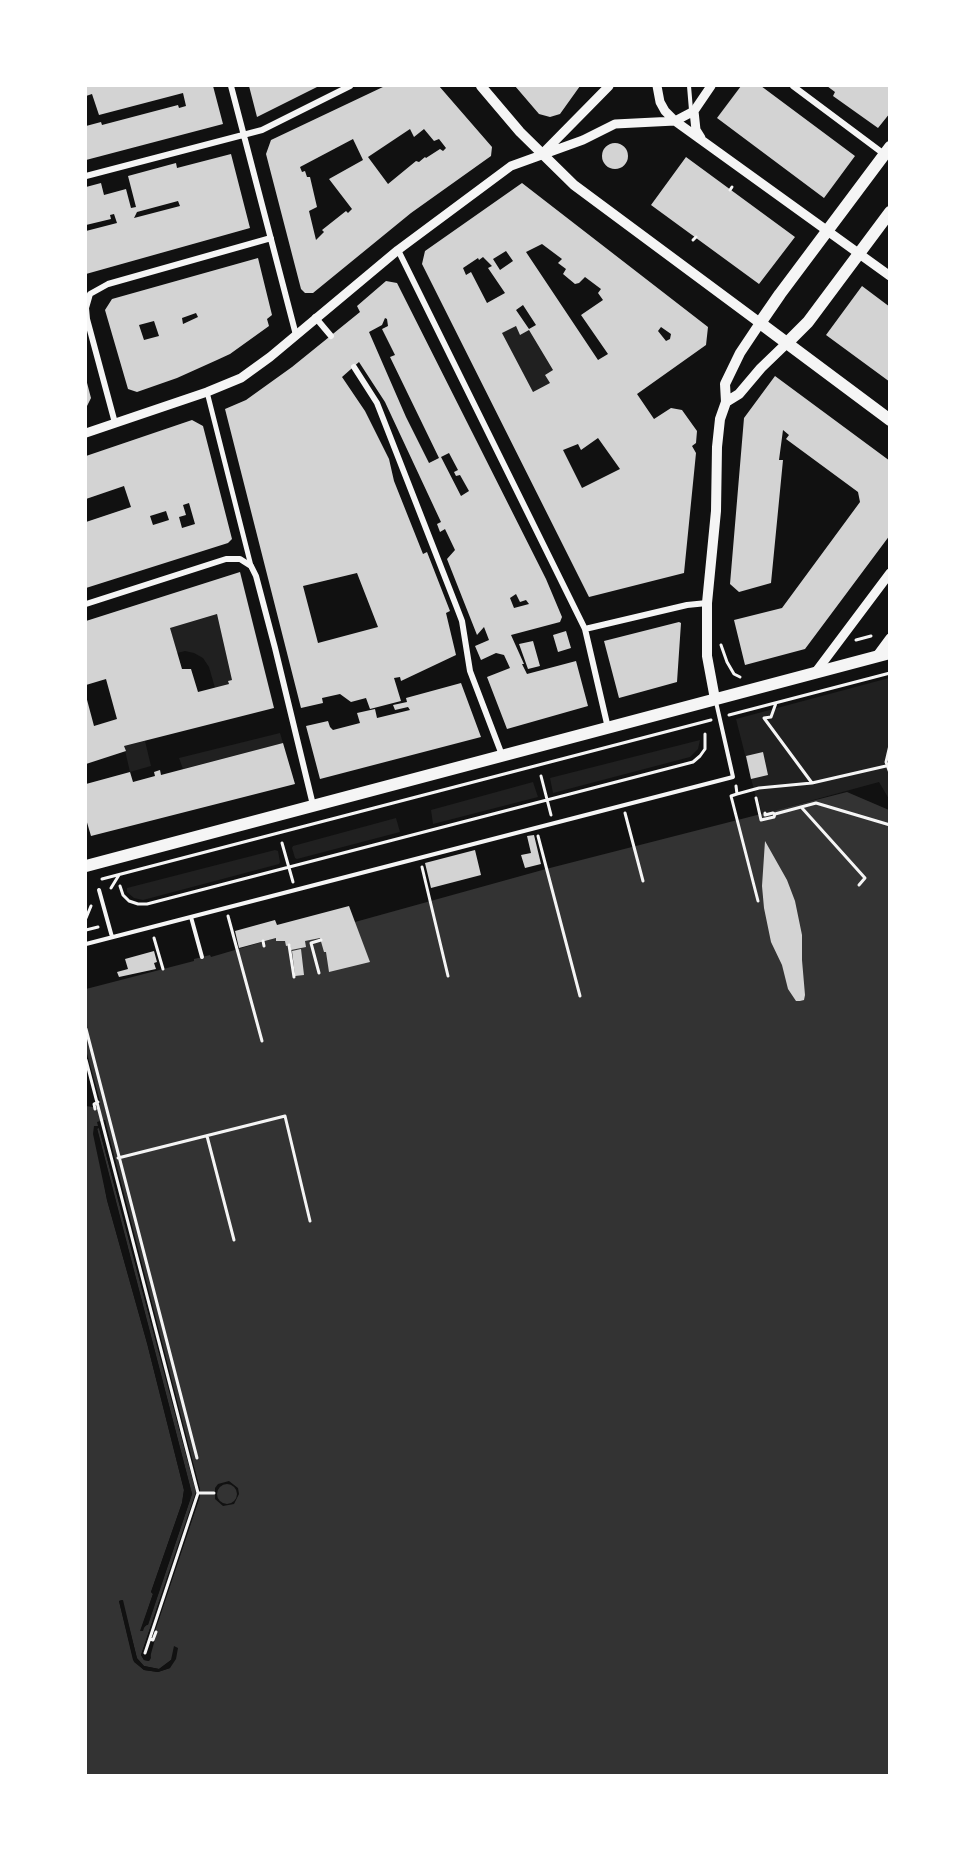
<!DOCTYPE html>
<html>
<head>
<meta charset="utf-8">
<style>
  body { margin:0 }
  #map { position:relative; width:975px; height:1861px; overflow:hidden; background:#111; font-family:"DM Sans",sans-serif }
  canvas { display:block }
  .frame { position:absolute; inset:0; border:87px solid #fff; pointer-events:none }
</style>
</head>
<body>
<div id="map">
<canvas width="975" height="1861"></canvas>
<div class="frame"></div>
</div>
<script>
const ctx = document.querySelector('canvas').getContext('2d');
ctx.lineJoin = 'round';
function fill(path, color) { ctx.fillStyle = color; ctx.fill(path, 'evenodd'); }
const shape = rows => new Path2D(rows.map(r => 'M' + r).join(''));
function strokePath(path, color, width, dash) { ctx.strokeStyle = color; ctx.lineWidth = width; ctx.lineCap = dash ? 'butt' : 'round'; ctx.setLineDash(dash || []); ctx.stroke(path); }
const green = shape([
  [516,326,520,334,529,330,553,370,545,375,550,383,533,392,502,333],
  [217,614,232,680,228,681,229,684,215,688,209,667,203,658,194,653,185,651,177,653,170,628],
  [889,678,889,799,879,782,762,814,758,798,756,798,736,719],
  [280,733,283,743,183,769,179,758],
  [700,740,698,749,690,757,553,793,550,778],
  [145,741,151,766,130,772,124,746],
  [533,782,538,797,433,824,431,810],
  [396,818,400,832,297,859,295,858,292,848,293,846],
  [275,850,278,851,280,862,279,864,143,900,134,898,127,892,127,888]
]);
const water = shape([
  [847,792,889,810,889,1775,86,1776,86,1106,99,1108,100,1101,86,1050,86,989,194,961,194,959,210,955,211,957,276,938,355,922,546,869],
  [105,1120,200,1490,200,1496,155,1631,157,1632,149,1661,144,1660,141,1655,196,1492,99,1128,97,1128,192,1494,148,1624,141,1630,153,1594,151,1592,182,1503,184,1490,147,1343,107,1200,94,1126,98,1126,98,1122],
  [229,1481,238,1488,239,1494,234,1504,223,1506,215,1499,215,1488,218,1484],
  [122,1600,137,1658,144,1666,159,1669,171,1660,170,1668,158,1672,144,1670,133,1660,119,1601],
  '217 1494a10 10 0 1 1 20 0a10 10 0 1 1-20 0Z'
]);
const pier = shape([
  [105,1120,106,1130,200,1490,200,1496,155,1631,157,1632,150,1652,151,1658,149,1661,144,1660,141,1655,196,1492,99,1128,97,1129,192,1494,148,1625,145,1625,143,1631,140,1631,153,1594,151,1592,182,1503,184,1490,147,1343,107,1200,93,1134,94,1126,98,1126,97,1122],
  [123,1600,137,1659,144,1666,159,1669,171,1660,174,1646,178,1648,176,1659,170,1668,158,1672,144,1670,134,1662,119,1601]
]);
const building = shape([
  [86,86,213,86,223,124,86,160,86,126,101,122,102,125,178,105,179,108,186,106,183,93,99,115,92,94,86,96],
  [249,86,319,86,257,117],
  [385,86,439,86,492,147,491,156,411,213,313,293,305,293,301,289,266,154,271,140],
  [410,129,414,137,424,129,434,141,439,139,446,148,443,151,440,149,426,158,425,157,419,162,416,161,388,184,368,157],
  [353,139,363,160,329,179,352,209,348,213,346,211,322,230,324,232,316,240,309,211,317,207,310,177,307,177,305,171,302,172,300,167],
  [515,86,580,86,560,114,550,117,539,114],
  [741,86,761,86,855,156,824,198,717,118],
  [827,86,890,86,890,113,878,128,833,96,835,92],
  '602 156a13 13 0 1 1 26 0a13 13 0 1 1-26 0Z',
  [231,154,250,228,86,274,86,231,117,223,114,214,110,215,111,219,86,225,86,187,101,183,104,195,126,189,131,208,136,207,128,176,176,163,177,168],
  [178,201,180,206,134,218,137,212],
  [686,157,795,237,759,284,651,205],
  [522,183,708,327,706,345,637,394,654,419,671,408,682,410,697,431,696,443,692,446,696,453,684,573,589,597,422,264,425,251],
  [542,244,562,259,558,263,566,269,563,274,575,284,579,283,585,277,601,289,598,293,603,300,581,315,608,354,598,360,526,252],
  [506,251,513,261,500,270,493,259],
  [483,257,492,266,488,268,505,293,487,303,471,272,466,275,463,268,478,258,479,260],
  [523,305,536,325,529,329,516,310],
  [516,326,520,335,529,330,553,370,545,375,550,383,533,392,502,333],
  [661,327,671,334,670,339,666,341,658,331],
  [598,438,620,469,582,488,563,450,578,444,581,450],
  [258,258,272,315,267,319,269,326,230,354,217,360,177,378,137,392,128,389,105,310,112,299],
  [196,313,198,317,183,324,182,318],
  [154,321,159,336,144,340,139,325],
  [386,281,397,283,546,579,562,617,560,622,511,635,524,664,522,664,527,674,576,661,588,706,507,729,487,677,510,668,504,655,496,653,481,660,475,646,489,640,484,627,477,635,447,559,455,550,445,529,440,532,437,524,441,522,385,402,359,362,342,377,365,411,389,459,394,481,423,554,427,552,450,611,446,613,456,655,401,681,400,677,394,678,401,701,370,709,366,698,351,702,340,694,322,698,323,703,301,708,225,409,246,400,292,367,360,312,357,306],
  [385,318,387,319,388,326,382,329,395,355,390,357,439,458,429,463,406,417,369,332,382,325],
  [449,453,458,470,454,472,456,476,460,475,469,491,461,496,441,457],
  [357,573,378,627,318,643,303,586],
  [516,594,520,602,526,600,529,604,514,608,510,598],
  [862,286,890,307,890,382,826,335],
  [775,376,890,461,890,535,805,649,745,665,734,620,782,608,860,502,858,492,786,439,789,435,783,430,779,460,783,460,771,583,739,592,730,584,744,418],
  [86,379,91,398,86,408],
  [192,420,203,426,232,539,228,543,86,588,86,522,131,507,124,486,86,499,86,456],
  [189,503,195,524,182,528,179,517,186,515,183,505],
  [166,511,169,520,153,525,150,516],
  [240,572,274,708,124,746,126,751,86,764,86,696,94,726,117,719,106,679,86,685,86,621],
  [217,614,232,680,228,681,229,684,198,692,191,669,182,669,170,628],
  [679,622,681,623,677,682,619,698,604,641],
  [566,631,571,648,558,652,553,635],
  [533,641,540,666,528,669,519,644],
  [461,683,481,737,320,779,306,726,328,721,330,727,333,730,360,723,357,713,375,709,377,718,410,710,408,707,395,710,393,705,407,702,406,698],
  [283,743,295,784,91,836,86,819,86,784,130,772,133,782,155,776,154,772,160,770,161,775],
  [763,752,768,775,751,779,746,756],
  [534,835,541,864,525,868,521,855,531,853,527,836],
  [765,841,787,880,795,901,802,935,802,960,805,995,804,1000,800,1001,796,1001,788,989,782,965,771,942,764,908,762,886],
  [475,850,481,875,431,888,425,863],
  [349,906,370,962,329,972,326,952,324,952,320,938,305,941,306,947,291,950,290,945,286,946,285,941,276,941,276,938,239,948,235,931,275,920,277,925],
  [301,949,304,975,295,976,292,951],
  [154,951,157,962,154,963,156,969,119,977,117,972,128,969,125,959]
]);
const path = shape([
  [730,190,732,187],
  [693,240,696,237],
  [856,640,871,636],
  [721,645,727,662,734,674,740,677],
  [776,703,771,717,764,718,812,783],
  [729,715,890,673],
  [890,745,886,762,890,773],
  [541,776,551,815],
  [736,786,737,794,731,796,758,901],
  [737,794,759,788,812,783,886,766],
  [756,798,761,820,774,817,775,814],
  [802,808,865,878,859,885],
  [625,813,643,881],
  [765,813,765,815,773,813,775,814,816,803,890,825],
  [538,836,580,996],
  [282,843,293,882],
  [422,867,448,976],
  [102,879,711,720],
  [120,886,123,895,129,901,138,904,147,904,693,762,700,756,705,749,705,734],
  [111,888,119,875],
  [228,916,262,1041],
  [86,918,91,906],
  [86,930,98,927],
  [154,938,163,969],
  [263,941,264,946],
  [289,945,294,977],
  [319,973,311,943,321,940],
  [86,1029,197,1458],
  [86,1060,198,1493,145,1653],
  [95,1109,94,1104,98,1102],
  [207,1136,234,1240],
  [118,1158,285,1116,310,1221],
  [198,1493,214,1493],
  [150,1639,153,1640,156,1632]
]);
const service = shape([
  [689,86,691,110],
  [99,890,112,937],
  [191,917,202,957],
  [86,944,733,777,716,702]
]);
const pedestrian = shape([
  [207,392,251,566]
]);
const minor = shape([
  [231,86,296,335],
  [793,86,884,154],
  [86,176,262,130,350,86],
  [398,250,585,629,608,728],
  [315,317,331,336],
  [354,367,377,403,457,608,462,621,470,671,502,755],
  [115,423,87,319,86,308,90,294,108,284,271,238],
  [86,604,226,559,240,559,251,566,256,576,275,648,313,805],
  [585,629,687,605,707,603]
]);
const tertiary = shape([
  [657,86,660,102,665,111,675,121,890,276],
  [694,111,696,130,701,138],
  [545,151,609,86],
  [86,433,207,392,241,378,270,357,398,250,511,166,583,140,615,124,675,121,694,111,711,86],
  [876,657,890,638],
  [815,673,890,573]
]);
const secondary = shape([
  [481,86,520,132,574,185,760,323,740,353,725,384,726,402,720,419,717,447,716,511,707,603,707,656,715,699],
  [726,402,739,394,761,368,788,342]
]);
const primary = shape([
  [890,147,780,294,760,323,890,420],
  [788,342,808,322,890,212],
  [86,866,890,653]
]);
fill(green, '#202020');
fill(water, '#333');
fill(pier, '#111');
fill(building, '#d3d3d3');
strokePath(path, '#f5f5f5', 3);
strokePath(service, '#f5f5f5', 4);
strokePath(pedestrian, '#f5f5f5', 5);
strokePath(minor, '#f5f5f5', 6);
strokePath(tertiary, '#f5f5f5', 9);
strokePath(secondary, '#f5f5f5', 10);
strokePath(primary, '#f5f5f5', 12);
</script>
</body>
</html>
